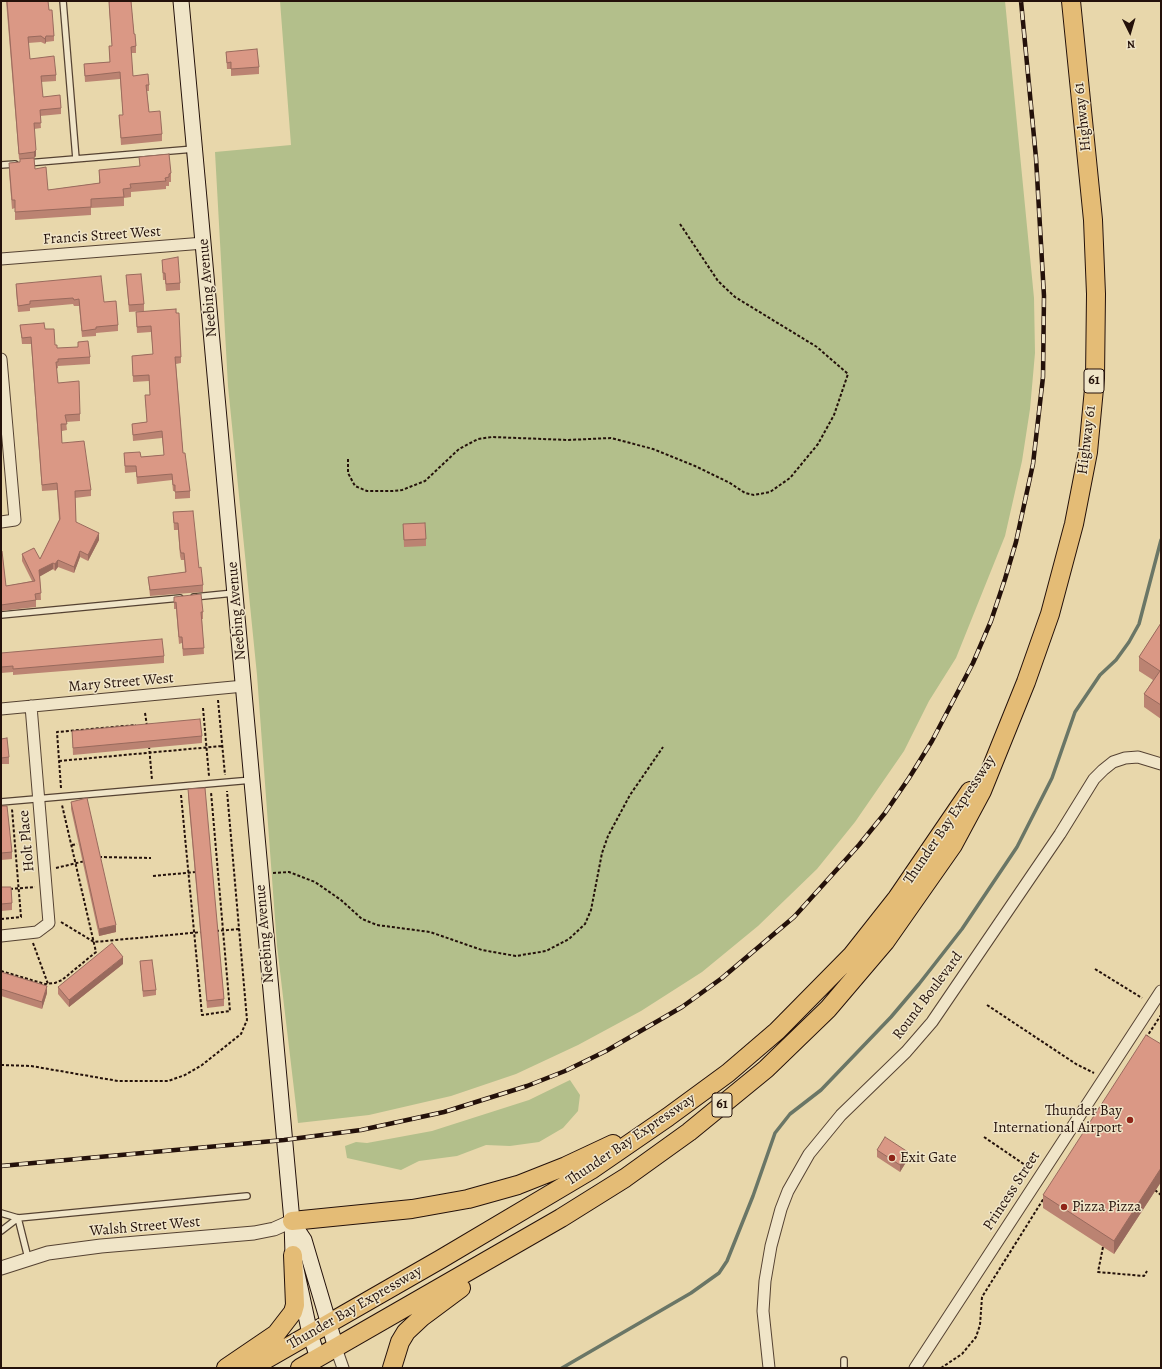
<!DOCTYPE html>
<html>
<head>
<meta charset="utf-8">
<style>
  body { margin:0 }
  #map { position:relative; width:1162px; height:1369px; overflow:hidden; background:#e8d7ab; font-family:Alegreya,serif }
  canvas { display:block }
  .frame { position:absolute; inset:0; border:2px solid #24110a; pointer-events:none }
  .north { position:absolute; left:1110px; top:12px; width:40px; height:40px; -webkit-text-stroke:3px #f0e5c8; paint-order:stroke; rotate:175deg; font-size:11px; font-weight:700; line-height:16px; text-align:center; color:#24110a }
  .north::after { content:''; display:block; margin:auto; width:14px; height:18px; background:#24110a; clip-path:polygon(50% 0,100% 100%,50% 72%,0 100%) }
</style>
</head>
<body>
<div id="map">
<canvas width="1162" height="1369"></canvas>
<div class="frame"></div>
<div class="north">N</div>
</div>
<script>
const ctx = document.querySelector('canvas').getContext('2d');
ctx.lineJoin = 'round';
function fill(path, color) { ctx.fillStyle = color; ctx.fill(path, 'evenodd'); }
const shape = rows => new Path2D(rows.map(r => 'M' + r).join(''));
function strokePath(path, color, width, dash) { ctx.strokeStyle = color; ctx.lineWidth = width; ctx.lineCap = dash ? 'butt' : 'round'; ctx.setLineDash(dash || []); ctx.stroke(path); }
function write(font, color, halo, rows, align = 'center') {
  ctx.font = font + ' Alegreya,serif'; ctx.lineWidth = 3; ctx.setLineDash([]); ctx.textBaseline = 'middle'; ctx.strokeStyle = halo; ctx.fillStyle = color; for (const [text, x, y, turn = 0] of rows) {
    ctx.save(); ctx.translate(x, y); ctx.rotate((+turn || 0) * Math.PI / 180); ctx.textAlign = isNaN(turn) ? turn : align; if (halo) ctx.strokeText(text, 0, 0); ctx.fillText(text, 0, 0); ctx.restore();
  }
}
const green = shape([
  [280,1,1005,1,1034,298,1035,353,1030,409,1022,461,1005,536,956,658,929,701,904,751,855,822,817,869,758,926,702,972,641,1011,578,1045,516,1074,451,1096,369,1115,298,1123,277,946,257,675,228,386,215,152,291,145],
  [570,1080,580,1095,578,1111,563,1128,539,1142,510,1146,486,1145,457,1156,419,1161,401,1170,347,1158,345,1146,356,1142,367,1143,432,1131,529,1100]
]);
const stream = shape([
  [562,1368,691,1293,719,1273,727,1261,753,1196,775,1133,790,1114,821,1090,891,1017,919,984,962,929,1017,847,1052,778,1075,712,1100,675,1116,660,1129,642,1139,624,1161,540]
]);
const path = shape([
  [348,459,348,473,355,486,367,491,393,491,402,490,425,481,459,449,478,439,492,437,568,440,611,438,653,449,695,466,730,483,745,493,754,495,770,492,790,478,818,444,834,415,848,374,817,347,735,297,718,281,680,224],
  [218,700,225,775],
  [203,708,209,776],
  [145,713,147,726],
  [149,746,152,780],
  [59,761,222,746],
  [61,788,57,732,136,725],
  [181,795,202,1015,230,1011,211,792],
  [72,845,77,844],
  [99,857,151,858],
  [56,868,85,861],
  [273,873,289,872,315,882,341,900,362,919,377,925,430,932,482,950,516,956,546,951,569,939,585,924,591,910,602,853,608,836,630,795,663,747],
  [153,876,196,872],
  [10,889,35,887],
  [1,919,21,917,12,809],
  [61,922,94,942,202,932],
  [216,931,239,929],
  [33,943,48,984],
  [1095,969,1142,998],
  [1,971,45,984,55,983,62,980,96,952,62,805],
  [987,1005,1076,1064,1094,1073],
  [1146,1038,1161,1015],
  [1,1065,31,1066,118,1081,168,1081,185,1075,202,1065,241,1034,247,1020,227,791],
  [984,1137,1031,1169],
  [1155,1190,1161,1195],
  [1103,1247,1098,1272,1144,1276,1147,1271],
  [941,1368,962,1354,976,1337,980,1325,982,1297,1044,1198]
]);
const service = shape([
  [63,1,76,159],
  [27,163,194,149],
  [1,165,15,164],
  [194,597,234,593],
  [1,615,180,598],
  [1,802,252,780],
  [1,1213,18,1218,247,1196],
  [1,1231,18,1218,28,1258],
  [844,1368,844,1360]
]);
const minor = shape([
  [1,259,204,243],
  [1,359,15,520,1,522],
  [1,709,244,686],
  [1,936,37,932,49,923,31,706],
  [336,1348,343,1368],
  [769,1368,763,1311,765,1281,771,1246,781,1209,788,1191,809,1154,841,1115,906,1052,932,1022,1060,834,1094,779,1103,770,1113,762,1125,758,1138,757,1161,764],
  [915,1368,1161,991]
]);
const tertiary = shape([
  [1,1268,48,1253,101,1246,254,1233,274,1229,292,1221]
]);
const secondary = shape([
  [181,1,292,1221,293,1255,310,1334,318,1358],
  [292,1222,304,1240,336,1348]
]);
const trunk = shape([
  [292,1221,412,1209,468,1199,518,1185,566,1166,613,1144],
  [226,1368,276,1334,293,1312,295,1305,293,1255],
  [251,1368,441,1259,591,1170,668,1117,728,1073,777,1031,852,955,897,898,970,791],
  [300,1368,561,1218,625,1178,689,1132,766,1069,828,1009,885,942,953,845,982,791,1026,682,1050,614,1074,524,1088,452,1095,378,1096,294,1093,220,1071,1],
  [392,1368,400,1342,406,1332,422,1317,461,1288]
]);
const rail = shape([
  [1,1166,284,1140,361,1130,444,1112,527,1086,565,1071,606,1051,682,1007,722,978,794,917,859,845,885,813,909,778,932,741,973,663,991,621,1005,579,1016,542,1033,464,1043,377,1044,296,1036,158,1021,1]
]);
const wall = shape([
  [6,1,48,1,49,10,54,36,54,41,46,42,45,44,41,42,28,43,30,59,56,75,56,81,41,82,43,97,61,108,61,114,40,116,41,128,34,129,36,156,34,158,35,169,48,190,99,183,99,170,140,167,139,157,171,173,171,182,169,182,169,186,166,186,166,189,131,192,131,197,124,198,124,206,91,208,91,215,15,220,15,208,12,209,9,172,9,163,20,162,20,159,19,159],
  [111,1,131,1,134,34,136,46,136,53,131,53,133,76,149,85,149,91,147,91,149,112,162,134,162,141,121,145,119,115,123,115,120,79,85,82,84,64,110,62,109,46,112,46,109,8,109,2],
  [226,52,259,67,259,74,231,76,231,69,227,69],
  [162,260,180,283,180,290,166,291,165,280,163,280],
  [126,275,144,304,144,311,129,312],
  [16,284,104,302,118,325,118,331,96,333,96,336,82,337,79,306,74,306,73,304,30,308,30,311,18,312,16,291],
  [176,309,181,357,181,363,176,364,183,453,190,491,190,498,175,499,175,491,173,491,172,480,137,484,136,472,125,473,124,453,141,457,164,455,162,438,133,441,132,424,147,422,145,395,150,395,149,381,133,382,132,356,153,354,151,332,137,333,136,312],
  [20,325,45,329,57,348,90,357,90,364,58,366,58,368,56,369,58,383,80,414,80,421,66,422,67,430,62,431,62,443,91,490,91,496,75,498,76,522,99,540,88,561,80,557,74,573,58,567,55,571,53,569,40,576,41,600,36,600,36,607,1,611,1,551,6,586,32,581,22,561,22,554,40,559,59,520,57,490,42,491,31,344,22,344],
  [173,512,199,568,203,585,203,592,150,596,148,577,185,572,184,560,181,560,180,556,178,530,174,530],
  [403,524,426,539,426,546,404,547],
  [174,597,203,612,203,619,202,619,204,654,183,656,182,643,179,644,176,609,174,609],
  [1161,623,1161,719,1144,707,1144,694,1153,680,1139,671,1139,657],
  [1,653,164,656,164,663,13,675,13,672,1,673],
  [72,731,202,736,202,743,73,755],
  [1,739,9,757,9,764,1,764],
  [188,789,224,999,224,1006,207,1008,188,796],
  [71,802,116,932,99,936,71,809],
  [1,806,12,852,12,859,1,860],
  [1,887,12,903,12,910,1,911],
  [140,961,156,990,156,995,143,997],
  [123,964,69,1007,58,994,58,987],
  [1,972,47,993,42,1009,1,996],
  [1161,1044,1161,1182,1114,1254,1043,1208,1043,1195],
  [877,1150,908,1159,900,1172,877,1157]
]);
const shadedWall = shape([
  [46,36,46,42,45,44,45,39],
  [36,150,36,156,34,158,34,152],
  [99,533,99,540,88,561,88,555],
  [80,551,80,557,74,573,74,567],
  [58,560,58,567,55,571,55,564],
  [53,563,53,569,39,577,39,570],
  [116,925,116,932,99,936,99,929],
  [123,957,123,964,69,1007,69,1000],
  [47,986,47,993,42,1009,42,1002],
  [908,1152,908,1159,900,1172,900,1165],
  [1161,1168,1161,1182,1114,1254,1114,1241]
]);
const building = shape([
  [7,1,48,1,49,10,52,10,54,36,46,36,45,39,41,36,28,37,30,59,54,56,56,75,41,76,43,97,60,95,61,108,40,110,41,123,34,123,36,150,34,152,19,154,7,1],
  [111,1,131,1,134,34,135,34,136,46,131,47,133,76,148,74,149,85,146,85,149,112,160,111,162,134,121,138,119,115,123,115,120,72,85,76,84,64,110,62,109,46,112,46,109,2,111,1],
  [257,49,259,67,231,69,231,62,227,63,226,52,257,49],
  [169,154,171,173,169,174,169,177,165,178,166,181,130,184,131,188,123,189,124,197,91,199,91,207,15,212,15,200,12,200,9,163,20,162,20,159,34,158,35,169,46,167,48,190,100,183,99,170,140,166,139,157,169,154],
  [178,257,180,283,166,284,165,273,163,273,162,260,178,257],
  [141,274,144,304,129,305,126,275,141,274],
  [101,276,104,302,116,301,118,325,96,327,96,329,82,331,79,299,74,300,73,298,30,301,30,304,18,306,16,284,101,276],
  [176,309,176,313,179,313,181,357,175,357,183,453,185,453,190,491,175,492,175,485,173,485,172,474,137,477,136,466,125,466,124,453,140,452,141,457,164,455,162,431,133,435,132,424,147,422,145,395,150,395,149,375,133,376,132,356,153,354,151,326,137,327,136,312,176,309],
  [44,323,45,329,54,329,55,345,57,345,57,348,78,347,78,342,88,341,90,357,58,359,58,362,56,362,58,383,79,381,80,414,65,415,67,424,61,424,62,443,84,441,91,490,75,491,76,522,99,533,88,555,80,551,74,567,58,560,55,564,53,563,39,570,41,593,35,594,36,600,1,605,1,551,2,551,6,586,35,581,22,554,34,548,40,559,60,519,57,483,42,485,31,337,22,338,20,325,44,323],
  [193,511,199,568,201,567,203,585,150,590,148,577,186,572,184,553,181,553,180,549,178,523,174,523,173,512,193,511],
  [425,523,426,539,404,540,403,524,425,523],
  [201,594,203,612,201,612,204,648,183,649,182,637,179,637,176,602,174,603,174,597,201,594],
  [1161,623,1161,705,1144,694,1160,671,1139,657,1161,623],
  [162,639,164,656,13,669,13,666,1,667,1,653,162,639],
  [200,719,202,736,73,748,72,731,200,719],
  [7,738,9,757,1,758,1,739,7,738],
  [205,788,224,999,207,1001,188,789,205,788],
  [87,798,116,925,99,929,71,802,87,798],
  [1,806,7,806,12,852,1,853,1,806],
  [1,887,11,887,12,903,1,904,1,887],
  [112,943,123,957,69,1000,58,987,112,943],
  [152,960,156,990,143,991,140,961,152,960],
  [1,972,47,986,42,1002,1,989,1,972],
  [1146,1035,1161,1044,1161,1168,1114,1241,1043,1195,1146,1035],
  [885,1137,908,1152,900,1165,877,1150,885,1137]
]);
const markers = [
  [1130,1120,4,"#8f2418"],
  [892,1158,4,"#8f2418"],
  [1064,1207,4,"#8f2418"]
];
const shields = [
  [1094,381,20],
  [722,1105,20]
];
const shieldNames = [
  ["61",1094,381],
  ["61",722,1105]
];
const streetNames = [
  ["Highway 61",1083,117,-96],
  ["Francis Street West",102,236,-4],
  ["Neebing Avenue",208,288,-95],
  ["Highway 61",1087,440,-83],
  ["Neebing Avenue",237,611,-95],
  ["Mary Street West",121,683,-5],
  ["Thunder Bay Expressway",950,820,-56],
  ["Holt Place",27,841,-95],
  ["Neebing Avenue",265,934,-95],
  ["Round Boulevard",928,996,-53],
  ["Thunder Bay Expressway",631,1140,-34],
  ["Princess Street",1012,1191,-57],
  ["Walsh Street West",145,1227,-5],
  ["Thunder Bay Expressway",355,1308,-30]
];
const poiNames = [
  ["Thunder Bay",1122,1111,"right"],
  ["International Airport",1122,1128,"right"],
  ["Exit Gate",900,1158],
  ["Pizza Pizza",1072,1207]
];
fill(green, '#b3bf8b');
strokePath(stream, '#6a7666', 3.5);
strokePath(service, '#554232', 8);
strokePath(minor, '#554232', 13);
strokePath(tertiary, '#554232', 15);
strokePath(secondary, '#24110a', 17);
strokePath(trunk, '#24110a', 20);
strokePath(path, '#24110a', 2, [3, 2]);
strokePath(service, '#f0e5c8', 5.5);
strokePath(minor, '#f0e5c8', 11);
strokePath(tertiary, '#f0e5c8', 13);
strokePath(secondary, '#f0e5c8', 15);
strokePath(trunk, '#e4bc76', 18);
strokePath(rail, '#24110a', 4.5);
strokePath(rail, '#f0e5c8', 3, [9]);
fill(wall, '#bb8372');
fill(shadedWall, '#996a5d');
fill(building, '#da9885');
strokePath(building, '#996a5d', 1);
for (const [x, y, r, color] of markers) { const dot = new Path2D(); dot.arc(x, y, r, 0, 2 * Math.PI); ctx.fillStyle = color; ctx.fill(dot); strokePath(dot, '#f0e5c8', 1.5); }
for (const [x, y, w] of shields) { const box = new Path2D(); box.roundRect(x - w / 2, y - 12, w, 24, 3); ctx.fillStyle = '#f0e5c8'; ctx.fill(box); strokePath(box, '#24110a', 1); }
write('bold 14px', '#24110a', null, shieldNames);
write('15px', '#24110a', '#f0e5c8', streetNames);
write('15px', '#24110a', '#f0e5c8', poiNames, 'left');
</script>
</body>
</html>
